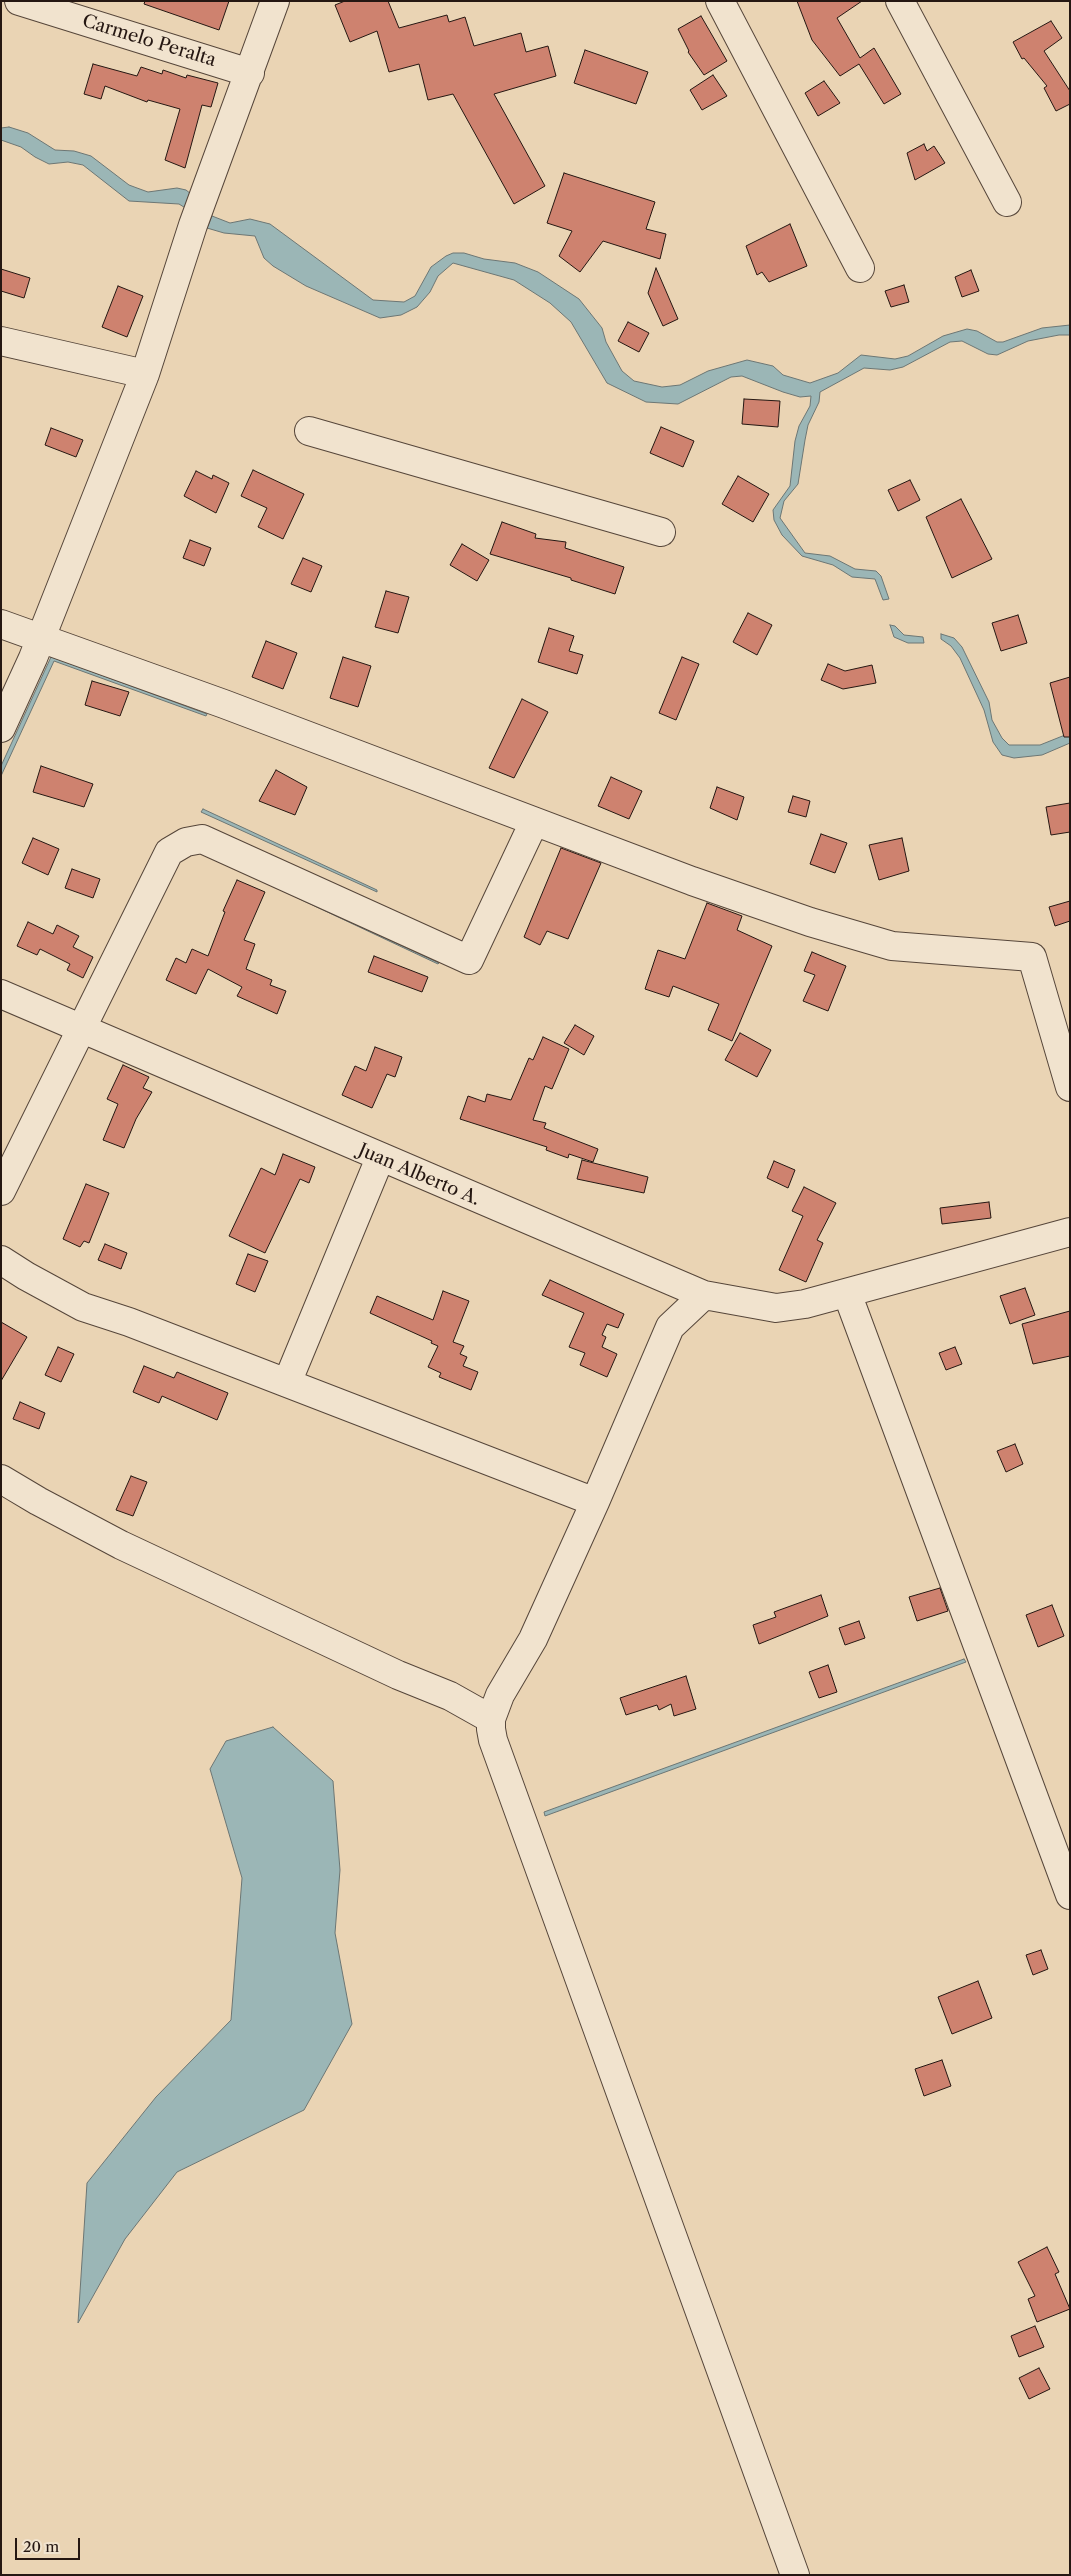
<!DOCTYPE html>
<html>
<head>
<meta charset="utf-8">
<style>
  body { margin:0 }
  #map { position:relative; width:1071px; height:2576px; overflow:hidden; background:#ead4b4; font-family:"Libre Caslon Text",serif }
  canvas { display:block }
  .frame { position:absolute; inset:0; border:2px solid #251712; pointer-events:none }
  .scale { position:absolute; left:15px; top:2538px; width:65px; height:22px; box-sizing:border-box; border:2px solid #251712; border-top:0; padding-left:6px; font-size:15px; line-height:18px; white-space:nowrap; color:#251712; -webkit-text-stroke:4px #f1e3ce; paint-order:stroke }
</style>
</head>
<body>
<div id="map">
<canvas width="1071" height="2576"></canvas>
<div class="frame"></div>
<div class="scale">20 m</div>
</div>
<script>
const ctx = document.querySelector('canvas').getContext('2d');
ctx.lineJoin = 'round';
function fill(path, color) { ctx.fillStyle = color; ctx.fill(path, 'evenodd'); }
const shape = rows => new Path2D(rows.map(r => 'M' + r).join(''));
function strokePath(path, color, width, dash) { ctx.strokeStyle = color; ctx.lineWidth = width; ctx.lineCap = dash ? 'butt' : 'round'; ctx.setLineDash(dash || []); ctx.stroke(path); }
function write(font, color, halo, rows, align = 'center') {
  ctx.font = font + ' "Libre Caslon Text",serif'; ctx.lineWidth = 4; ctx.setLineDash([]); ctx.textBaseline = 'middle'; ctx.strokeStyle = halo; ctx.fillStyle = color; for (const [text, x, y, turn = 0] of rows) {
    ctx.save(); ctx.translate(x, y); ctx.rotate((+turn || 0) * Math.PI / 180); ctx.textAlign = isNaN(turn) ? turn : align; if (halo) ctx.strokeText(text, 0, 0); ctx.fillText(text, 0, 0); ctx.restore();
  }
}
const water = shape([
  [9,127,28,133,55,150,74,151,91,156,129,185,137,188,148,192,177,188,186,190,191,194,187,209,179,204,129,201,83,165,68,162,49,164,35,157,21,147,1,140,1,128,9,127],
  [212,216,230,223,250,219,270,224,373,300,404,302,415,296,431,267,446,256,453,253,464,253,484,259,515,263,538,272,579,299,602,328,606,342,622,371,634,381,662,387,680,385,708,371,747,360,773,366,783,375,810,383,838,373,861,355,895,359,908,356,943,336,967,329,977,331,997,342,1003,342,1042,328,1070,325,1070,335,1059,335,1028,341,997,355,988,354,962,341,950,342,903,367,890,370,864,368,820,392,819,402,808,425,805,440,798,484,784,501,780,518,805,553,830,556,855,569,876,571,881,576,889,599,883,600,875,579,852,577,833,565,802,556,782,535,774,520,773,510,790,486,795,441,799,426,810,406,811,396,800,397,783,392,742,376,731,377,678,404,646,402,607,383,571,322,550,303,514,280,453,263,438,276,430,292,417,307,401,315,380,318,306,286,273,266,264,258,255,236,224,233,207,228,212,216],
  [890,625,895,626,904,635,923,637,924,643,908,643,894,637,890,625],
  [941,634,954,638,962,647,989,702,992,720,1002,738,1009,745,1040,745,1070,733,1070,743,1042,755,1014,758,1002,755,993,742,984,710,960,658,951,646,941,639,941,634],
  [51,657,55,658,207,714,206,716,54,661,1,776,1,766,51,657],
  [203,809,377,890,377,892,201,812,203,809],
  [204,854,439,963,438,964,204,854],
  [964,1659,966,1662,545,1816,544,1812,964,1659],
  [273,1727,333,1781,340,1870,335,1933,352,2024,304,2110,177,2172,125,2239,78,2323,87,2183,156,2097,231,2020,242,1878,210,1769,226,1741,273,1727]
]);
const building = shape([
  [145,1,229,1,219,30,144,4,145,1],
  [345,1,388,1,399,28,447,15,449,22,465,17,474,46,521,33,526,52,548,46,556,76,494,94,545,186,514,204,453,94,428,100,419,64,389,72,377,31,350,42,335,5,345,1],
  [797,1,862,1,837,18,860,58,874,48,901,94,884,104,859,64,840,76,812,40,797,1],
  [701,16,727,61,704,75,688,52,689,51,678,29,701,16],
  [1051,21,1062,38,1044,51,1070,91,1070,104,1056,111,1044,88,1047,86,1024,58,1022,59,1013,42,1051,21],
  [585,50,648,72,636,104,574,83,585,50],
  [93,64,137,76,141,67,162,74,163,70,186,78,187,75,218,83,211,107,202,105,185,168,165,160,180,109,148,100,147,102,105,86,101,99,84,94,93,64],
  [713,75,727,96,702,110,690,90,713,75],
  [824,81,840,103,818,116,805,93,824,81],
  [924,144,927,151,934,146,945,163,915,180,907,153,924,144],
  [564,173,655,202,646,229,666,234,660,259,603,241,580,272,559,256,572,231,547,223,564,173],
  [790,224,807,266,769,282,762,272,757,275,746,246,790,224],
  [656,268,678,319,663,326,648,293,656,268],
  [1,269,30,278,24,298,1,291,1,269],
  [971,270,979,291,962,297,955,277,971,270],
  [904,285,909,302,891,307,885,291,904,285],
  [118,286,143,296,127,337,102,327,118,286],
  [628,322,649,333,639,352,618,341,628,322],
  [744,399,780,401,778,427,742,424,744,399],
  [661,427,694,441,683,467,650,453,661,427],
  [51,428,83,440,76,457,45,445,51,428],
  [253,470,304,494,283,539,258,527,267,508,241,496,253,470],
  [196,471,212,479,213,475,229,483,216,513,184,496,196,471],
  [738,476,769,494,753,522,722,504,738,476],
  [910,480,920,500,898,511,888,490,910,480],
  [961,499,992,559,952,578,926,517,961,499],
  [502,522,536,534,535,538,566,542,565,548,624,567,615,594,571,580,571,578,490,554,502,522],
  [190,540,211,548,204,566,183,558,190,540],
  [462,544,489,560,477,581,450,565,462,544],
  [303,558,322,566,311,592,291,584,303,558],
  [386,591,409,597,398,633,375,627,386,591],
  [748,613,772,625,757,655,733,642,748,613],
  [1018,615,1027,643,1001,651,992,623,1018,615],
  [549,628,574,636,569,651,583,655,577,674,538,662,549,628],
  [266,641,297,653,283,689,252,677,266,641],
  [343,657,371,666,358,707,330,698,343,657],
  [682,657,699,664,676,720,659,713,682,657],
  [828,664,845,671,872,665,876,683,843,689,821,680,828,664],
  [1070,677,1070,737,1064,737,1050,683,1070,677],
  [92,681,129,692,120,716,85,705,92,681],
  [522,699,548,712,514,778,489,768,522,699],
  [41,766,93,784,84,807,33,792,41,766],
  [276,770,307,787,295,815,259,801,276,770],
  [611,777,642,791,629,819,598,806,611,777],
  [717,787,744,797,737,820,710,808,717,787],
  [793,796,810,801,806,817,788,812,793,796],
  [1070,803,1070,832,1051,835,1046,807,1070,803],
  [821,834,847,843,835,873,810,864,821,834],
  [33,838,59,849,48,875,22,863,33,838],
  [902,838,909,871,879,880,869,845,902,838],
  [561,848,601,863,568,939,547,931,540,945,524,937,561,848],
  [72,869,100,879,93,898,65,888,72,869],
  [237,880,265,892,244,940,255,944,246,969,272,980,270,985,286,991,277,1014,237,996,242,987,208,969,196,994,166,980,176,958,186,963,192,949,208,956,225,912,223,911,237,880],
  [1070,901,1070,921,1055,926,1049,907,1070,901],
  [707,903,742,916,737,930,772,946,732,1041,708,1030,719,1004,673,986,669,997,645,989,658,950,685,959,707,903],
  [28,922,53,934,57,925,79,936,73,947,93,957,83,978,67,970,70,964,40,949,37,955,17,946,28,922],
  [812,952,846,966,828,1011,803,1001,815,975,804,971,812,952],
  [374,956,428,977,422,992,368,972,374,956],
  [575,1025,594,1036,584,1055,564,1043,575,1025],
  [740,1033,771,1050,757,1077,725,1060,740,1033],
  [543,1037,569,1049,552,1089,545,1086,533,1120,546,1123,544,1128,598,1149,593,1162,569,1154,568,1158,546,1150,547,1147,460,1119,468,1096,485,1102,487,1094,511,1100,529,1058,533,1060,543,1037],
  [375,1047,402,1057,395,1077,387,1074,372,1108,342,1095,355,1066,366,1071,375,1047],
  [123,1065,149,1077,143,1088,152,1092,136,1119,124,1148,103,1140,118,1104,107,1099,123,1065],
  [283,1154,315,1167,309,1183,300,1179,265,1253,229,1236,261,1168,275,1175,283,1154],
  [582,1160,648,1177,644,1193,577,1179,582,1160],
  [774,1161,795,1170,788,1188,767,1178,774,1161],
  [86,1184,109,1193,89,1243,84,1241,80,1247,63,1239,86,1184],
  [804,1187,836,1203,817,1240,823,1243,806,1282,779,1270,803,1216,792,1211,804,1187],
  [989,1202,991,1218,942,1224,940,1208,989,1202],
  [105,1244,127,1253,121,1269,98,1260,105,1244],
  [248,1254,268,1261,255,1292,236,1284,248,1254],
  [550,1280,624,1314,618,1328,607,1324,602,1335,606,1337,602,1347,617,1354,607,1377,580,1365,585,1353,569,1347,584,1313,542,1295,550,1280],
  [1025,1288,1035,1315,1010,1324,1000,1296,1025,1288],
  [443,1291,469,1301,453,1342,464,1346,460,1354,467,1357,463,1366,478,1372,471,1390,439,1377,441,1373,428,1367,438,1346,431,1343,432,1341,370,1313,377,1296,433,1320,443,1291],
  [1070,1311,1070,1356,1033,1364,1022,1324,1070,1311],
  [1,1322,27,1337,1,1381,1,1322],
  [58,1347,74,1354,61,1382,45,1375,58,1347],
  [955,1347,962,1364,946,1370,939,1353,955,1347],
  [144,1366,174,1378,177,1372,228,1393,217,1420,162,1396,159,1403,133,1392,144,1366],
  [20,1402,45,1413,39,1429,13,1419,20,1402],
  [1015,1444,1023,1464,1006,1472,997,1451,1015,1444],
  [131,1476,147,1482,133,1516,116,1510,131,1476],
  [940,1588,948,1611,917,1621,909,1597,940,1588],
  [821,1595,828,1616,759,1644,753,1625,776,1617,774,1612,821,1595],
  [1052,1605,1064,1636,1038,1647,1026,1615,1052,1605],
  [859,1621,865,1638,845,1645,839,1628,859,1621],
  [828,1665,837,1692,819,1698,809,1672,828,1665],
  [686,1676,696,1709,674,1716,671,1704,659,1710,657,1705,626,1715,620,1698,686,1676],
  [1041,1950,1048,1969,1033,1975,1026,1955,1041,1950],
  [978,1981,992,2018,952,2034,938,1997,978,1981],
  [942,2060,951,2086,924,2096,915,2069,942,2060],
  [1047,2247,1059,2272,1055,2274,1070,2309,1037,2322,1028,2299,1035,2296,1018,2262,1047,2247],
  [1035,2326,1044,2347,1019,2357,1011,2336,1035,2326],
  [1039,2368,1050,2389,1029,2399,1019,2378,1039,2368]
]);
const minor = shape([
  [19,1,250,73],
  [720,1,860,268],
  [900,1,1007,202],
  [1,341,145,374],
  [309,431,661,532],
  [1,624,224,704,692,881,810,922,892,946,1032,957,1070,1087],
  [1,728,33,658,145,374,193,225,275,1],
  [1,994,704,1295,776,1308,805,1304,1070,1232],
  [1,1191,169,852,186,842,202,839,469,960,534,822],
  [1,1260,26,1276,83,1307,129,1322,595,1502],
  [847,1293,1070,1895],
  [704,1295,670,1327,595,1502,533,1639,500,1695,491,1719,491,1729,493,1740,795,2575],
  [287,1383,380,1158],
  [1,1479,38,1501,121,1545,398,1675,450,1696,491,1719]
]);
const streetNames = [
  ["Carmelo Peralta",149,41,17],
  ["Juan Alberto A.",419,1175,23]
];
fill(water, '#9bb6b6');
strokePath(water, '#6c7674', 1);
fill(building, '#ce826f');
strokePath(building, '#251712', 1);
strokePath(minor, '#56463a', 30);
strokePath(minor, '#f1e3ce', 28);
write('18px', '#251712', '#f1e3ce', streetNames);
</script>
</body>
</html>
